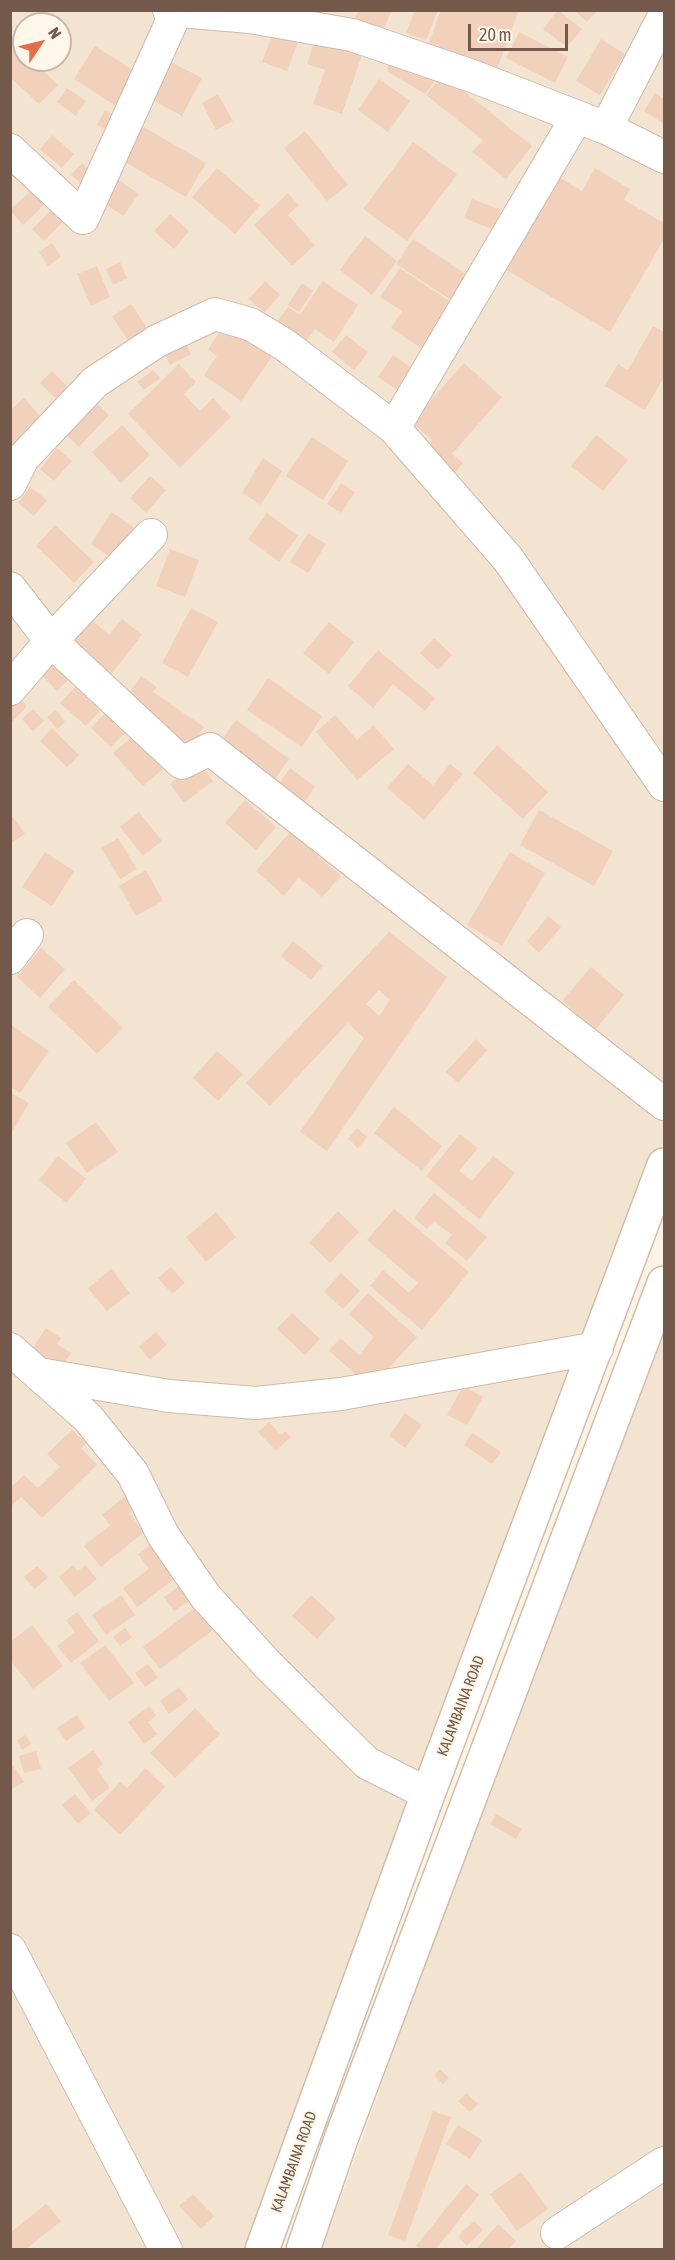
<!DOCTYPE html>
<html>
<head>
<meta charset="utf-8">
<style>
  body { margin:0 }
  #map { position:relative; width:675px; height:2260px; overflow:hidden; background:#fcf3e4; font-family:"Asap Condensed",sans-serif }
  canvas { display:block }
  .frame { position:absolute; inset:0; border:12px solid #74594a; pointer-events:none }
  .north { position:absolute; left:12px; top:12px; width:60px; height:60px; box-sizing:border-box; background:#fff7ea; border:2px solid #c7b8aa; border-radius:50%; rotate:55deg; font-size:16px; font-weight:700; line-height:24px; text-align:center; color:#74594a }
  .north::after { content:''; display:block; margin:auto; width:21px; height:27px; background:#e46d4a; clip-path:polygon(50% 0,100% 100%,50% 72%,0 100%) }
  .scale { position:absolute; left:468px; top:24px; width:100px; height:27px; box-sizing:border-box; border:3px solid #74594a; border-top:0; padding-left:8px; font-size:18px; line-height:21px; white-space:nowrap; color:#74594a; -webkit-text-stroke:4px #fff7ea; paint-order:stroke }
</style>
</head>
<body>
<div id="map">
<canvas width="675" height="2260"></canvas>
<div class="frame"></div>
<div class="north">N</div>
<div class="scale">20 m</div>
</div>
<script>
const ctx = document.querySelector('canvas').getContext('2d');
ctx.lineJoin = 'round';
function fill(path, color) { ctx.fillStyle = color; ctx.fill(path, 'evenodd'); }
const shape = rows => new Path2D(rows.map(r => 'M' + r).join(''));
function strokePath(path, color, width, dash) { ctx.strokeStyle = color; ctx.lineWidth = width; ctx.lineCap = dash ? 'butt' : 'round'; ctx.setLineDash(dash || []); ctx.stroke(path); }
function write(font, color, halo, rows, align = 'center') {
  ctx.font = font + ' "Asap Condensed",sans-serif'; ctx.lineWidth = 4.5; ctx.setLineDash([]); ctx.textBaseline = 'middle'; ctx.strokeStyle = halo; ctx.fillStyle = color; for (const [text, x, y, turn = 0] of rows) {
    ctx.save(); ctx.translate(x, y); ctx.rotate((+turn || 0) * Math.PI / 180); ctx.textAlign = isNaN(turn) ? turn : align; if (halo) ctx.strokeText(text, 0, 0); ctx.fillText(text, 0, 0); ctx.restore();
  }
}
const residential = shape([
  [11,11,664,11,664,1142,609,1269,255,2249,11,2250],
  [24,24,60,24,60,60,24,60],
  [664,1302,664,2249,322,2249]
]);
const building = shape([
  [359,10,392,10,383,31,355,18],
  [415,10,438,10,426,40,406,33],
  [441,10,519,10,497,69,429,43],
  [558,10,582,29,567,47,543,29],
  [574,10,598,10,587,22],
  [276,25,301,34,287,71,262,62],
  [519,32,568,57,555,83,506,58],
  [317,33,364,49,342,114,313,104,325,70,307,64],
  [601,39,625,54,600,95,576,81],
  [10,40,24,53,24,60,32,60,58,85,39,104,10,77],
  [95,46,142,76,121,109,74,79],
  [390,57,441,73,425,94,387,71],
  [163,58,202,78,182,116,143,95],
  [443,74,532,146,506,179,472,152,483,140,426,95],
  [379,79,410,101,388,132,358,110],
  [67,88,86,101,76,116,57,102],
  [655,93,664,99,664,124,644,111],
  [218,94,233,121,216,130,202,103],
  [105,110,118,117,111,131,97,125],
  [135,122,206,163,186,197,116,157],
  [305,131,348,185,327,201,284,148],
  [52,135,74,154,62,168,40,149],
  [413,142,457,174,407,241,363,209],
  [82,163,95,175,84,186,71,175],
  [217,168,260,205,235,234,192,197],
  [595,168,630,189,624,200,664,223,664,239,610,332,498,265,552,173,582,191],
  [113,176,139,194,123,216,97,198],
  [34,188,47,202,23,225,10,210],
  [288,193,299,205,288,215,315,245,292,266,254,225],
  [472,199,501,210,494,230,464,218],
  [55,206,67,218,44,241,32,229],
  [170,214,189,231,174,249,154,231],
  [365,236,397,261,372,295,340,270],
  [413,239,473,279,457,304,396,264],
  [52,243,61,257,48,266,39,252],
  [120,262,127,278,113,285,106,269],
  [97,266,110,297,91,306,77,274],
  [400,268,457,306,427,352,391,328,402,311,380,297],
  [265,281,280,295,264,313,249,299],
  [323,281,358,305,334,342,315,329,303,346,274,326,288,307,300,315],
  [302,283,313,291,299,312,288,305],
  [131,304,152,335,132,347,112,316],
  [653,326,664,332,664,377,645,410,605,386,618,364,628,370],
  [236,328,274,354,241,401,204,375,217,356,208,349,221,330,230,336],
  [346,335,368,352,354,370,332,352],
  [183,338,191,354,170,365,162,349],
  [393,355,415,370,400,392,378,377],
  [464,363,502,397,452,454,463,463,454,474,425,448,432,440,412,422],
  [179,364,196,382,184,394,200,411,213,398,231,417,180,468,128,414],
  [153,370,160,378,144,390,137,382],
  [52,371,69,388,57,400,40,383],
  [90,397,109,415,79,447,60,429],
  [24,398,45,422,10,454,10,411],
  [122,425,150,455,121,483,92,452],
  [596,435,628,460,603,491,571,466],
  [312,437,348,461,323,500,286,476],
  [57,448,72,461,54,481,40,469],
  [263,458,282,471,261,505,242,493],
  [150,476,166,490,146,513,130,498],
  [341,483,355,492,341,513,327,504],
  [30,487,47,500,34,516,18,503],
  [111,512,135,528,114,560,91,544],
  [267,513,298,536,279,562,248,539],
  [55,525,94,562,74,583,36,546],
  [308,533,326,544,308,573,290,562],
  [170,549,199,560,185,597,156,586],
  [191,608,218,622,188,677,162,663],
  [88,617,109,635,122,619,142,635,104,683,62,649],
  [329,622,354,642,329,674,303,653],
  [434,638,452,655,438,670,420,653],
  [378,650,435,698,425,711,393,684,373,708,348,686],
  [48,657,69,679,57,691,36,669],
  [141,676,157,687,153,692,204,727,191,747,123,702],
  [268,678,322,716,302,747,247,710],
  [75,687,100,711,86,726,60,703],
  [15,694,27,706,10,724,10,699],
  [33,709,44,721,33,731,22,719],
  [56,710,65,722,57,729,47,717],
  [105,713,126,732,111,747,91,728],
  [335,715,357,740,373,725,394,749,357,780,316,732],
  [236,720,289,759,273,782,220,743],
  [52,728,79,755,67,767,40,741],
  [133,736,163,769,143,786,113,753],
  [497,745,548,792,523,819,473,773],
  [200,763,213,781,184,803,170,784],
  [408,764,433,785,450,764,463,774,424,820,387,788],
  [290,768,315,787,302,805,277,787],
  [245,800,276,827,256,850,225,823],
  [539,810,613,851,594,886,520,845],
  [139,812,162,841,143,856,120,827],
  [10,813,25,834,10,844],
  [290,832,341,876,322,897,299,877,284,896,256,871],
  [118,838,137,869,120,879,101,848],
  [45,852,74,871,52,906,22,887],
  [510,852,545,873,502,946,467,925],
  [146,870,163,901,136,916,119,886],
  [548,916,561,927,539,953,527,941],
  [389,932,447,977,327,1151,300,1132,364,1038,348,1023,270,1106,246,1083],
  [379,990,390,1000,379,1016,366,1004],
  [293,941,323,966,311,980,281,956],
  [41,948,65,969,40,998,17,977],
  [591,967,624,995,596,1029,562,1001],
  [74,980,123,1028,97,1054,48,1007],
  [10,1024,49,1051,20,1093,10,1087],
  [476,1039,487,1050,458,1083,446,1072],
  [217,1051,243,1074,218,1101,193,1078],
  [10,1092,29,1103,10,1136],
  [394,1107,442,1146,422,1171,374,1133],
  [96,1122,118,1152,87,1173,66,1143],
  [357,1128,367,1137,358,1148,348,1139],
  [460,1134,478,1148,459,1171,472,1181,493,1156,515,1173,479,1219,426,1176],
  [58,1156,86,1179,66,1203,39,1180],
  [434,1193,487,1237,467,1261,445,1243,452,1235,434,1221,427,1229,414,1218],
  [394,1209,469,1272,422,1330,370,1286,383,1270,409,1293,418,1283,367,1240],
  [338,1211,359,1232,330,1263,309,1243],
  [216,1212,236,1237,206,1262,186,1237],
  [171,1267,185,1283,172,1294,158,1278],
  [111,1269,130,1293,107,1311,88,1288],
  [341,1273,360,1291,343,1309,324,1292],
  [368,1293,417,1337,378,1380,366,1383,329,1351,340,1338,359,1355,374,1337,349,1314],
  [292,1313,320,1339,305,1355,277,1329],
  [46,1328,61,1338,57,1344,71,1353,60,1369,32,1349],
  [156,1332,167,1345,150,1360,139,1347],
  [463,1386,483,1397,467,1425,447,1415],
  [405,1413,422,1425,405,1448,389,1436],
  [269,1422,281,1435,285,1431,291,1437,276,1451,258,1432],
  [72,1430,86,1443,81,1448,97,1465,42,1518,21,1497,10,1507,10,1488,24,1475,38,1488,60,1467,47,1454],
  [472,1433,501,1452,492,1464,464,1445],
  [128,1494,138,1507,129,1513,144,1532,101,1567,84,1546,110,1525,102,1515],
  [151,1544,176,1578,137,1607,123,1588,149,1569,138,1554],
  [73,1565,78,1571,85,1565,97,1579,75,1597,59,1577],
  [37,1566,48,1577,35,1589,24,1577],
  [182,1584,192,1599,174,1611,164,1597],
  [121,1595,135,1615,106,1635,92,1615],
  [311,1595,336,1618,317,1639,292,1616],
  [196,1607,213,1630,160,1669,143,1647],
  [77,1612,99,1641,71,1663,57,1646,75,1632,66,1620],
  [32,1625,63,1666,33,1689,10,1660,10,1642],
  [125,1628,132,1637,120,1646,113,1637],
  [105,1645,134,1683,109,1701,80,1663],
  [148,1664,158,1677,145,1687,135,1673],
  [179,1687,188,1700,169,1714,160,1701],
  [149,1706,156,1716,148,1722,157,1734,144,1744,128,1722],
  [195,1708,220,1734,175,1778,150,1753],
  [77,1715,85,1728,66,1741,57,1728],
  [25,1735,31,1744,22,1750,17,1740],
  [93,1750,103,1764,97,1769,110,1788,92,1801,68,1768],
  [36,1751,41,1769,24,1773,19,1756],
  [10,1761,24,1782,10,1790],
  [145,1768,165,1787,120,1835,94,1810,120,1782,127,1788],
  [75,1794,91,1813,78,1824,62,1805],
  [496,1814,522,1829,516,1839,490,1824],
  [440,2069,449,2078,443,2084,434,2076],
  [466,2093,478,2104,470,2112,458,2101],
  [433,2111,451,2117,405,2241,388,2235],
  [458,2125,482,2140,470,2159,446,2144],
  [521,2172,548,2209,517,2231,490,2194],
  [466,2184,479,2195,435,2250,421,2250,416,2246],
  [193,2194,214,2216,201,2229,179,2206],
  [46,2204,61,2221,25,2250,10,2250,10,2233],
  [474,2221,483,2230,467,2246,458,2236],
  [498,2224,516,2241,508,2250,475,2250]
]);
const street = shape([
  [169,10,250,17,352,35,475,77,606,128,664,157],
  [606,128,664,16],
  [10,150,83,218,177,10],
  [394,428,577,117],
  [10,484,23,458,95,382,157,341,215,314,250,324,285,345,394,428,508,559,664,785],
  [10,588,51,641,182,763,210,749,664,1104],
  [10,689,51,641,151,535],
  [10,958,27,935],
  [10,1349,88,1418,133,1474,163,1535,206,1597,268,1665,367,1763,428,1794],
  [39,1374,169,1396,256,1403,341,1394,597,1348],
  [10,1950,166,2250],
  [557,2233,664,2163]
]);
const secondary = shape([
  [262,2250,428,1794,664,1165],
  [303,2250,341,2139,664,1283]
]);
const streetNames = [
  ["KALAMBAINA ROAD",461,1706,-69],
  ["KALAMBAINA ROAD",294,2162,-70]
];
fill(residential, '#f3e4d2');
fill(building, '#f1d1bc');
strokePath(street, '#cdbaaa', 34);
strokePath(secondary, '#d2bcab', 36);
strokePath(street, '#fff', 32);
strokePath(secondary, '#fff', 33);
write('15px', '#74594a', '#fff7ea', streetNames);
</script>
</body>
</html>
